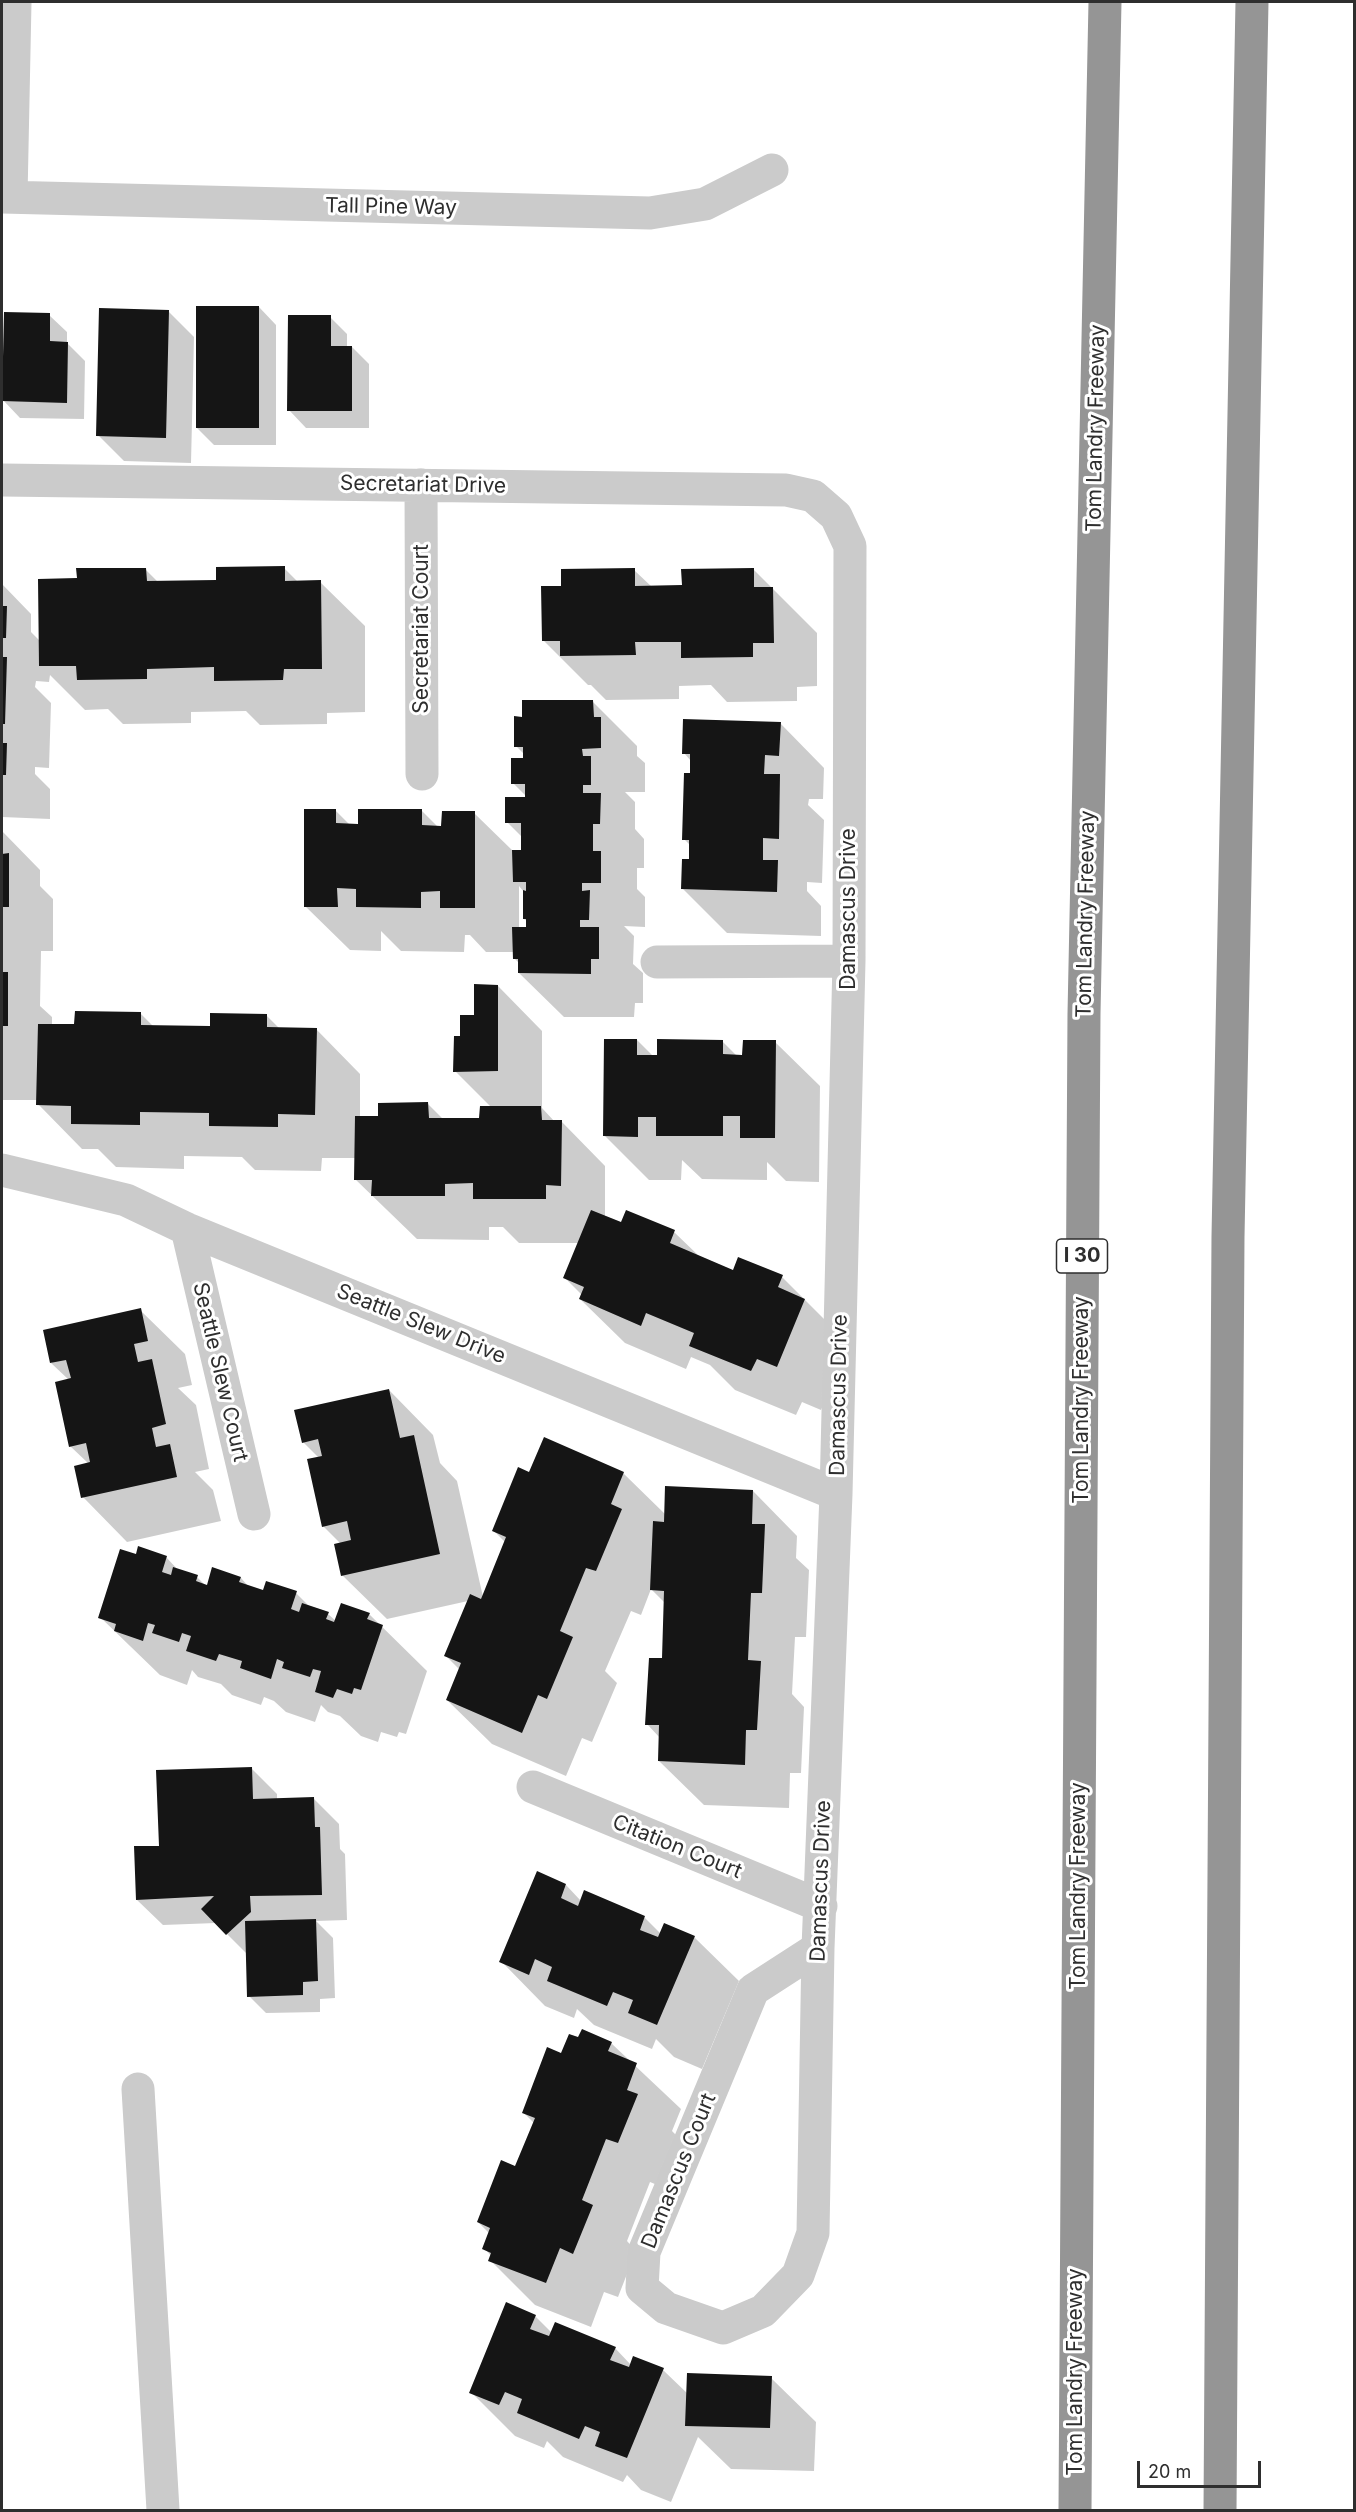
<!DOCTYPE html>
<html>
<head>
<meta charset="utf-8">
<style>
  body { margin:0 }
  #map { position:relative; width:1356px; height:2512px; overflow:hidden; background:#fff; font-family:Inter,sans-serif }
  canvas { display:block }
  .frame { position:absolute; inset:0; border:3px solid #2e2e2e; pointer-events:none }
  .scale { position:absolute; left:1137px; top:2461px; width:124px; height:27px; box-sizing:border-box; border:3px solid #2e2e2e; border-top:0; padding-left:8px; font-size:18px; line-height:21px; white-space:nowrap; color:#2e2e2e; -webkit-text-stroke:4px #fff; paint-order:stroke }
</style>
</head>
<body>
<div id="map">
<canvas width="1356" height="2512"></canvas>
<div class="frame"></div>
<div class="scale">20 m</div>
</div>
<script>
const ctx = document.querySelector('canvas').getContext('2d');
ctx.lineJoin = 'round';
function fill(path, color) { ctx.fillStyle = color; ctx.fill(path, 'evenodd'); }
const shape = rows => new Path2D(rows.map(r => 'M' + r).join(''));
function strokePath(path, color, width, dash) { ctx.strokeStyle = color; ctx.lineWidth = width; ctx.lineCap = dash ? 'butt' : 'round'; ctx.setLineDash(dash || []); ctx.stroke(path); }
function write(font, color, halo, rows, align = 'center') {
  ctx.font = font + ' Inter,sans-serif'; ctx.lineWidth = 6; ctx.setLineDash([]); ctx.textBaseline = 'middle'; ctx.strokeStyle = halo; ctx.fillStyle = color; for (const [text, x, y, turn = 0] of rows) {
    ctx.save(); ctx.translate(x, y); ctx.rotate((+turn || 0) * Math.PI / 180); ctx.textAlign = isNaN(turn) ? turn : align; if (halo) ctx.strokeText(text, 0, 0); ctx.fillText(text, 0, 0); ctx.restore();
  }
}
const shadow = shape([
  [259,307,276,325,276,445,214,445,197,428],
  [168,311,194,337,191,463,124,461,98,435],
  [49,315,67,332,67,343,85,361,84,419,20,418,3,400],
  [330,317,347,334,347,347,352,347,369,364,369,428,306,428,289,410],
  [284,568,298,582,320,582,365,626,365,712,327,713,327,724,260,725,246,711,191,712,191,723,123,724,108,709,85,710,50,675,49,682,36,681,35,687,51,703,49,768,35,767,35,774,50,789,50,819,2,817,2,584,31,614,31,632,40,641,78,580,145,569,158,582,217,581],
  [753,569,817,633,817,686,797,687,797,701,727,702,711,685,679,686,679,699,606,700,591,685,588,685,543,640,562,587,634,570,652,587,683,587],
  [593,702,637,746,637,756,645,763,645,792,625,792,635,802,635,829,644,839,644,868,637,868,637,889,645,897,645,927,624,926,634,936,633,964,643,973,643,1003,635,1003,634,1017,564,1017,519,973,520,964,514,958,514,952,486,952,470,935,465,935,464,952,401,951,381,931,381,951,350,950,305,906,335,810,350,825,359,825,422,811,438,827,474,813,513,851,523,852,523,838,507,822,528,798,513,783,524,760,525,755,516,746,523,718],
  [519,886,524,892,524,919,527,921,527,928,519,928],
  [780,723,824,768,823,799,809,799,808,805,824,820,822,883,807,882,807,891,821,906,821,936,727,933,683,889,690,860,691,846,684,839,691,761,684,753],
  [2,831,40,870,40,886,53,899,53,951,41,951,40,1006,52,1017,52,1025,76,1026,140,1013,154,1027,212,1028,266,1015,280,1029,316,1029,360,1074,360,1118,379,1118,428,1104,443,1119,481,1119,491,1107,455,1071,462,1038,498,986,542,1031,542,1108,555,1122,561,1121,605,1166,605,1217,622,1224,674,1232,700,1257,734,1272,782,1277,849,1344,821,1410,802,1402,796,1415,735,1390,710,1365,691,1357,686,1369,625,1343,580,1299,582,1295,565,1278,579,1243,519,1243,503,1227,489,1227,489,1240,417,1239,356,1180,356,1158,322,1158,321,1171,255,1170,242,1157,184,1156,184,1169,116,1167,98,1149,82,1149,38,1104,38,1100,2,1100],
  [637,1040,653,1056,722,1041,737,1056,744,1056,775,1042,820,1086,819,1182,786,1181,767,1162,767,1180,702,1179,682,1160,681,1180,649,1180,604,1135],
  [140,1310,185,1354,192,1385,178,1388,196,1405,209,1469,195,1472,213,1490,221,1521,127,1542,83,1497,89,1464,70,1446,69,1380,51,1363],
  [389,1390,433,1435,440,1463,457,1481,483,1597,505,1542,493,1530,530,1474,623,1473,666,1515,753,1491,797,1536,796,1558,809,1570,806,1637,795,1637,792,1694,804,1707,801,1773,790,1773,789,1808,704,1805,659,1761,660,1738,647,1724,663,1660,665,1603,651,1589,641,1615,631,1611,605,1671,617,1683,592,1742,582,1738,566,1776,492,1744,447,1700,460,1670,445,1655,468,1601,387,1619,342,1575,341,1544,323,1526,319,1458,303,1442],
  [137,1556,166,1557,179,1571,197,1577,207,1587,241,1578,249,1587,264,1592,296,1593,311,1608,328,1614,336,1621,369,1614,427,1671,406,1734,399,1732,397,1737,381,1732,378,1742,361,1736,340,1716,328,1712,321,1705,315,1722,286,1712,274,1701,264,1697,261,1705,232,1695,221,1684,198,1677,192,1670,187,1685,160,1675,100,1617],
  [251,1768,277,1794,277,1800,313,1798,339,1824,340,1849,345,1854,347,1920,316,1921,333,1938,335,1998,320,1999,320,2012,266,2013,249,1996,247,1954,216,1923,163,1925,137,1900,161,1847],
  [566,1885,581,1901,584,1892,645,1918,661,1934,694,1937,739,1981,702,2069,674,2057,656,2039,652,2049,594,2025,577,2009,574,2018,545,2006,501,1961],
  [611,2043,681,2109,672,2131,681,2140,662,2187,650,2182,627,2241,636,2251,618,2297,604,2292,591,2327,535,2305,490,2260,492,2257,484,2248,489,2233,478,2222,516,2168,534,2123,523,2112,562,2055],
  [535,2316,552,2333,615,2348,631,2365,663,2370,688,2394,771,2378,816,2422,814,2471,731,2469,698,2437,671,2502,641,2490,627,2475,623,2482,563,2457,547,2441,544,2448,515,2436,471,2392]
]);
const building = shape([
  [196,306,259,306,259,428,196,428],
  [99,308,169,310,166,438,96,436],
  [4,312,50,313,50,341,68,342,67,403,2,401],
  [288,315,331,315,331,346,352,346,352,411,287,411],
  [285,566,285,581,321,580,322,669,284,669,283,680,214,681,214,667,147,669,147,679,77,680,76,666,39,666,38,579,77,578,76,568,146,568,147,581,216,580,216,567],
  [635,568,635,586,682,585,681,569,754,568,754,587,773,587,774,643,753,643,753,657,681,658,681,642,635,642,636,655,560,656,560,641,542,641,541,586,561,586,561,569],
  [2,606,7,606,6,638,2,638],
  [2,657,7,657,5,724,2,724],
  [522,700,593,700,594,717,601,717,601,748,582,749,583,756,591,756,591,785,583,785,583,793,601,793,600,824,593,824,593,851,601,851,601,883,582,883,582,891,590,890,589,920,580,920,580,927,599,927,599,959,591,959,591,974,518,973,518,959,513,959,512,927,526,927,526,919,523,919,523,890,526,891,526,882,513,882,512,850,521,850,521,823,505,823,505,797,525,797,525,784,511,784,511,758,523,758,523,747,514,747,514,716,522,717],
  [683,719,781,722,779,756,765,755,764,774,780,774,779,839,763,838,763,860,778,860,777,892,681,889,682,859,689,859,689,840,682,840,684,773,690,773,690,754,682,754],
  [2,743,7,743,6,775,2,775],
  [304,809,336,809,336,823,358,824,358,809,422,809,422,825,441,826,442,811,475,811,475,908,440,908,440,891,421,892,421,908,356,907,356,889,337,888,338,907,304,907],
  [9,853,9,907,2,907,2,854],
  [2,972,8,972,8,1026,2,1026],
  [474,984,498,985,498,1071,453,1072,454,1036,460,1036,460,1015,474,1015],
  [75,1011,141,1012,141,1025,210,1026,210,1013,267,1014,267,1027,317,1028,315,1115,278,1114,278,1127,209,1126,209,1113,140,1112,140,1125,71,1124,71,1106,36,1105,38,1024,74,1024],
  [604,1039,637,1039,637,1055,657,1055,657,1039,723,1040,723,1054,742,1055,743,1040,776,1040,775,1138,740,1138,740,1116,723,1116,723,1136,656,1136,656,1117,638,1117,638,1137,603,1136],
  [428,1102,429,1118,479,1118,480,1106,541,1106,542,1120,562,1120,561,1186,546,1185,546,1199,473,1199,473,1183,445,1184,445,1196,371,1196,372,1180,354,1180,355,1116,378,1116,378,1103],
  [591,1210,621,1222,626,1210,675,1230,670,1243,733,1270,738,1257,783,1275,778,1287,805,1299,777,1367,757,1359,751,1371,689,1346,694,1333,646,1313,641,1326,579,1299,584,1287,563,1278],
  [141,1308,148,1341,134,1344,138,1362,152,1359,166,1424,152,1428,156,1447,170,1444,177,1477,81,1498,74,1466,90,1462,86,1443,69,1447,55,1382,71,1378,66,1360,50,1363,43,1330],
  [389,1389,400,1438,414,1435,440,1554,341,1576,334,1544,351,1540,347,1521,322,1527,307,1459,322,1456,318,1439,302,1443,294,1410],
  [544,1437,624,1472,611,1504,622,1509,596,1571,586,1568,560,1631,573,1637,547,1699,538,1695,522,1733,446,1700,461,1663,444,1656,470,1594,481,1599,506,1537,492,1531,518,1467,529,1472],
  [665,1486,753,1490,752,1524,765,1524,762,1593,751,1593,748,1660,761,1661,757,1730,746,1730,745,1765,658,1761,659,1725,645,1725,649,1658,662,1658,664,1591,650,1590,653,1521,664,1522],
  [138,1546,167,1556,162,1572,171,1575,173,1567,198,1575,196,1581,207,1585,212,1567,241,1577,239,1582,263,1590,266,1581,297,1591,291,1609,299,1612,302,1603,329,1612,326,1619,334,1622,341,1603,370,1613,367,1619,383,1625,361,1690,354,1688,352,1694,337,1689,333,1698,315,1692,321,1671,313,1669,310,1677,282,1668,284,1662,277,1659,271,1679,240,1668,242,1661,219,1654,216,1661,186,1651,191,1636,182,1633,179,1642,152,1633,155,1625,148,1623,143,1641,114,1631,116,1624,98,1618,120,1549,136,1554],
  [252,1767,253,1799,314,1797,315,1827,320,1827,322,1895,250,1896,251,1912,226,1935,201,1909,214,1896,136,1900,134,1846,159,1846,156,1770],
  [537,1871,566,1884,561,1898,578,1906,584,1890,645,1916,640,1930,658,1937,664,1923,695,1936,657,2025,628,2013,633,2000,613,1992,607,2006,547,1981,552,1967,535,1959,529,1975,499,1962],
  [316,1919,318,1981,303,1982,303,1995,247,1997,245,1921],
  [582,2029,612,2042,608,2051,637,2063,627,2090,638,2094,618,2143,606,2139,582,2200,593,2205,573,2254,560,2248,546,2283,488,2261,491,2253,482,2249,490,2228,477,2222,501,2160,515,2166,535,2118,522,2113,547,2047,561,2053,569,2034,578,2037],
  [506,2302,536,2315,530,2329,549,2336,555,2322,616,2347,610,2360,629,2367,633,2356,664,2368,627,2458,595,2446,600,2432,585,2426,579,2439,517,2413,522,2399,505,2392,499,2405,469,2393],
  [687,2373,772,2376,770,2428,685,2426]
]);
const minor = shape([
  [2,197,650,213,705,204,772,170],
  [11,197,15,2],
  [2,480,786,490,813,496,836,516,850,546,849,961,836,1494,818,1948,813,2233,798,2275,763,2311,723,2328,666,2308,642,2288,644,2252,753,1990,818,1948],
  [421,485,422,774],
  [657,962,849,961],
  [2,1170,126,1200,187,1229,836,1494],
  [187,1229,254,1514],
  [533,1787,821,1906],
  [138,2089,163,2510]
]);
const highway = shape([
  [1075,2510,1084,1013,1105,2],
  [1220,2510,1228,1236,1252,2]
]);
const shields = [
  [1082,1256,51]
];
const shieldNames = [
  ["I 30",1082,1256]
];
const streetNames = [
  ["Tall Pine Way",391,207,1],
  ["Tom Landry Freeway",1096,428,-89],
  ["Secretariat Drive",423,485,1],
  ["Secretariat Court",422,629,-90],
  ["Damascus Drive",849,909,-90],
  ["Tom Landry Freeway",1086,914,-89],
  ["Seattle Slew Drive",421,1324,22],
  ["Seattle Slew Court",220,1372,77],
  ["Damascus Drive",839,1395,-89],
  ["Tom Landry Freeway",1082,1400,-90],
  ["Citation Court",677,1847,22],
  ["Damascus Drive",821,1881,-88],
  ["Tom Landry Freeway",1079,1886,-90],
  ["Damascus Court",679,2171,-68],
  ["Tom Landry Freeway",1076,2372,-90]
];
fill(shadow, '#0003');
fill(building, '#151515');
strokePath(minor, '#cbcbcb', 33);
strokePath(highway, '#959595', 33);
for (const [x, y, w] of shields) { const box = new Path2D(); box.roundRect(x - w / 2, y - 17, w, 34, 4.5); ctx.fillStyle = '#fff'; ctx.fill(box); strokePath(box, '#2e2e2e', 1.5); }
write('bold 20px', '#2e2e2e', null, shieldNames);
write('21px', '#2e2e2e', '#fff', streetNames);
</script>
</body>
</html>
